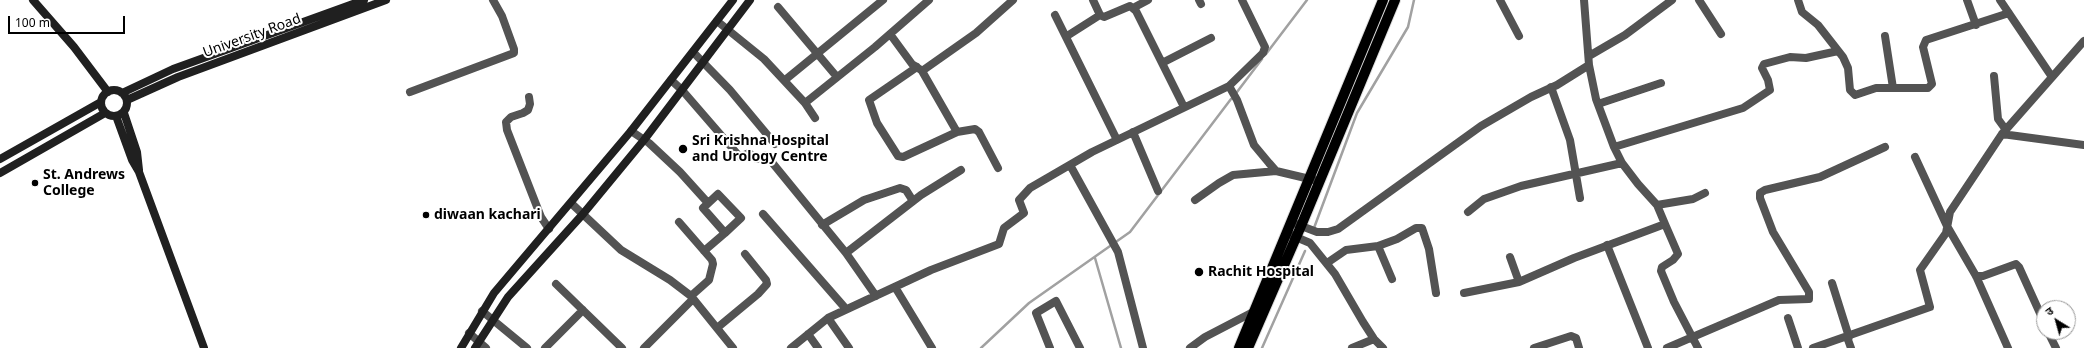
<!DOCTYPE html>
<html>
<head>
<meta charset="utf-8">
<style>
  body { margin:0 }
  #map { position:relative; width:2084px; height:348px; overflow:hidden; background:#fff; font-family:"Noto Sans","Noto Sans Devanagari",sans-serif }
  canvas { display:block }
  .north { position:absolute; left:2036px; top:300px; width:40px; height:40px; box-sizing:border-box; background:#fff; border:1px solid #999; border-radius:50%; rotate:323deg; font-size:11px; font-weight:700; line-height:16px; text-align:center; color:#000 }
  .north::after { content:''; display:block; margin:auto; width:14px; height:18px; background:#000; clip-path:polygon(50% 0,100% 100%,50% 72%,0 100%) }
  .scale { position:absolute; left:8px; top:16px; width:117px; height:18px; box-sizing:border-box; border:2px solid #000; border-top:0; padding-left:5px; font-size:12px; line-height:14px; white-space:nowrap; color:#000; -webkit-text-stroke:3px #fff; paint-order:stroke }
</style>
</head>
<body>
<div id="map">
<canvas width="2084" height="348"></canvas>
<div class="north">उ</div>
<div class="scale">100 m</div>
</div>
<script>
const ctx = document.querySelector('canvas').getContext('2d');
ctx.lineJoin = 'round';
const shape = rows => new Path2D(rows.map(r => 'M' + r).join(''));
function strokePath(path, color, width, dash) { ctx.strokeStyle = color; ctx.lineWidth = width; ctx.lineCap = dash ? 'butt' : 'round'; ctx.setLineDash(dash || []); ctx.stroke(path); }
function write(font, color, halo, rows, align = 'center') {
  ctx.font = font + ' "Noto Sans",sans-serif'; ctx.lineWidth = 4; ctx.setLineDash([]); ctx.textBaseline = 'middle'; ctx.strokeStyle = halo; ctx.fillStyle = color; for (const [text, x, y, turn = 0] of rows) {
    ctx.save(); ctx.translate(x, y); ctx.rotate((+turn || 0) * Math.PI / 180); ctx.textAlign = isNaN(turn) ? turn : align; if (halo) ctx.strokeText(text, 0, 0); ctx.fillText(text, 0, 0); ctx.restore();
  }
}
const stream = shape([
  [1266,54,1307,0],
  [1237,92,1262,59],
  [1314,228,1357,113,1408,27,1414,0],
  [1095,258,1121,348],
  [981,348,1029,303,1130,232,1231,99],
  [1262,348,1305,251]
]);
const minor = shape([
  [1093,0,1100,15],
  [1199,0,1201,4],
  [1500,0,1519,36],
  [1699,0,1721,34],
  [1798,0,1802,12,1818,25,1843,57,1848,68,1850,90,1855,95,1876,88,1928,88,1932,84,1923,47,1926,40,2009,13],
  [1967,0,1976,25],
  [2000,0,2052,77],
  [778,7,837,77],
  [1133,8,1148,0],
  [1055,15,1117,140],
  [717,21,764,59,805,103,815,118],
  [890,34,912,64,921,70],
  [1067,36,1100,15,1104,17,1130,6,1136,11,1184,107],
  [1885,36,1893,88],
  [693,52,730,90,775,144],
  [1589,56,1625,35,1672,0],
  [1162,63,1211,38],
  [1589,65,1596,99,1614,147,1622,163,1638,184,1657,205,1693,199,1705,193],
  [917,67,869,100,877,123,898,156,903,157,957,132,975,129,979,132,998,168],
  [1994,76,1998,119,2006,130],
  [671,80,682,90,740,157,749,153,757,159,766,155,846,253,876,296],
  [785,80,883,0],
  [1229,86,1263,53,1265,47,1242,0],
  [1551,87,1570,140,1580,198],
  [410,92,514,53,514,49,502,16,493,0],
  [529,97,530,104,528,110,523,113,511,117,506,122,507,130,541,217,549,229],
  [805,103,875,47,929,0],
  [1598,104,1661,83],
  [631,131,649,143,680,172,708,203],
  [957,132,922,71,976,33,1013,0],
  [1133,132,1158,191],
  [2002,134,2084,145],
  [1614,147,1743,108,1770,90,1768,80,1762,68,1764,64,1790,57,1806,58,1838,51],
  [1915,157,1947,226,1976,276,2008,348],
  [1070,165,1118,252,1143,348],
  [718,194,741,218,725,233,703,208,718,194],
  [1195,200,1219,183,1233,175,1276,171],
  [572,204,621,250,670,280,691,296,733,348],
  [1657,205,1665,224],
  [1468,212,1484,199,1521,186,1622,163],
  [763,214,846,309],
  [679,222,712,260,713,264,709,280,691,296],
  [1296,224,1317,232,1328,232,1338,229,1481,126,1531,97,1557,85,1589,65,1584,0],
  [822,225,864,200,900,188,906,190,913,201],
  [1291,235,1310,243,1335,274,1363,322,1374,339,1383,348],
  [1607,245,1648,348],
  [1378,246,1392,279],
  [704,251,725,233],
  [846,253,921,195,961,170],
  [1510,257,1519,282,1574,258,1665,224,1678,254,1673,260,1662,267,1661,271,1674,302,1698,348],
  [1327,263,1346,250,1378,246,1397,239,1416,228,1422,228,1429,249,1436,293],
  [1976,276,1983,276,2016,264,2019,267,2044,322],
  [1832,283,1849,337],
  [556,284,622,348],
  [895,287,932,348],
  [1464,293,1519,282],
  [482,311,527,348],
  [828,318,849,348],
  [1788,318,1798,348],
  [717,328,758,294,767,284,766,280,745,254],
  [2048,332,2056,348],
  [469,333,486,348],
  [808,334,818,348],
  [1847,337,1851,348],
  [545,348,583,310],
  [644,348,693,299],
  [791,348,828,318,931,270,999,244,1004,228,1024,213,1019,200,1030,188,1092,152,1229,86,1237,100,1254,145,1269,163,1276,171,1314,180],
  [1050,348,1036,313,1056,301,1080,348],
  [1352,348,1374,339],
  [1534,348,1571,336,1576,338,1579,348],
  [1667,348,1779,300,1809,299,1809,292,1773,232,1760,198,1760,193,1765,190,1820,177,1885,147],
  [1813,348,1930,307,1920,270,1946,233,1950,212,2002,134,2084,41]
]);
const tertiary = shape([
  [1190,348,1205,337,1255,311,1257,311]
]);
const secondary = shape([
  [33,0,74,47,108,92],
  '101 103a13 13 0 1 1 26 0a13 13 0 1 1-26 0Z',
  [122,93,173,69,364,0],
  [127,100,178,77,386,0],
  [124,113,137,152,139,170],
  [116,116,132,160,139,172,204,348],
  [0,159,101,102],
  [0,173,105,113],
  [461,348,494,293,631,131,733,0],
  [475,348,508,297,583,214,644,140,750,0]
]);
const primary = shape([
  [1239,348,1383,0],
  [1248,348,1301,226,1395,0]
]);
const markers = [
  [683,149,5,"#000"],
  [35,183,4,"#000"],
  [426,215,4,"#000"],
  [1199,272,5,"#000"]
];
const streetNames = [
  ["University Road",252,36,-20]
];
const poiNames = [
  ["Sri Krishna Hospital",692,141],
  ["and Urology Centre",692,157],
  ["St. Andrews",43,175],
  ["College",43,191],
  ["diwaan kachari",434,215],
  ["Rachit Hospital",1208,272]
];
strokePath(stream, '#a1a1a1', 2.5);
strokePath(primary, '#dbdbdb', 12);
strokePath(minor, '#535353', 8);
strokePath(tertiary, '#535353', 8);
strokePath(secondary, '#202020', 8);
strokePath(primary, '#000', 10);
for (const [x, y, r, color] of markers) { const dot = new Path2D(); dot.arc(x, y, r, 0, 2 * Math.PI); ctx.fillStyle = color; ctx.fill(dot); strokePath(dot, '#fff', 1.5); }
write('14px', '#000', '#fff', streetNames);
write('bold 14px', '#000', '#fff', poiNames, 'left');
</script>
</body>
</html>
